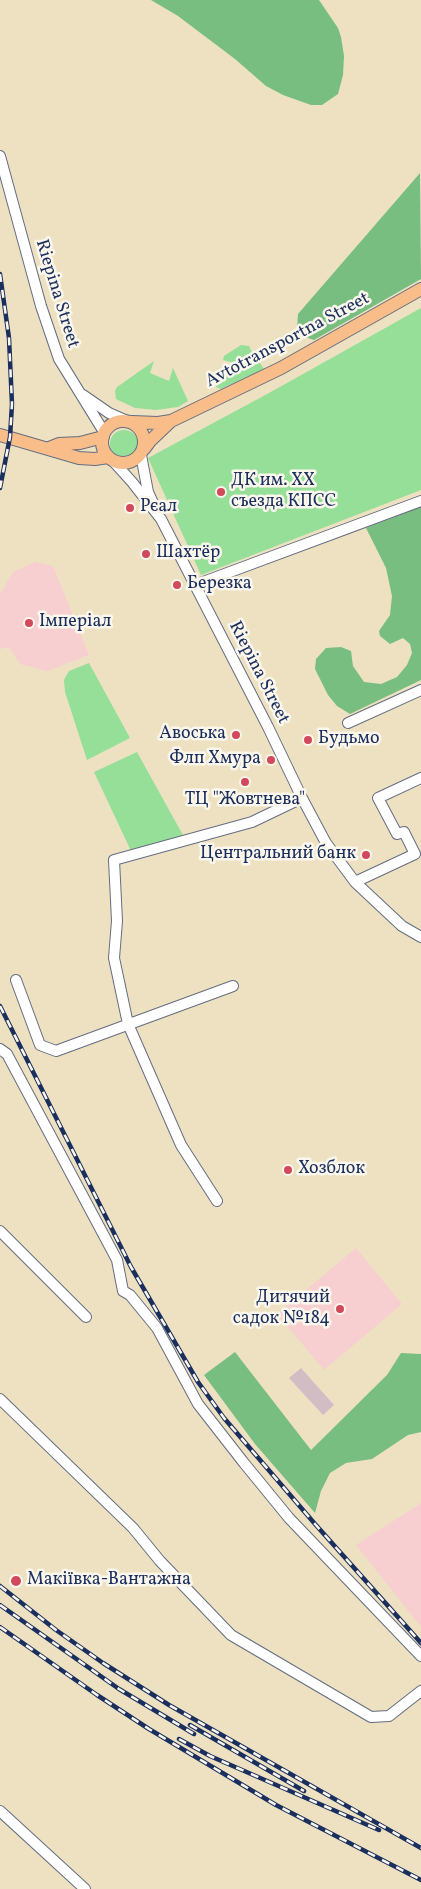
<!DOCTYPE html>
<html>
<head>
<meta charset="utf-8">
<style>
  body { margin:0 }
  canvas { display:block; background:#ede1c1 }
</style>
</head>
<body>
<canvas width="421" height="1889"></canvas>
<script>
const ctx = document.querySelector('canvas').getContext('2d');
ctx.lineJoin = 'round';
function fill(path, color) { ctx.fillStyle = color; ctx.fill(path, 'evenodd'); }
const shape = rows => new Path2D(rows.map(r => 'M' + r).join(''));
function strokePath(path, color, width, dash) { ctx.strokeStyle = color; ctx.lineWidth = width; ctx.lineCap = dash ? 'butt' : 'round'; ctx.setLineDash(dash || []); ctx.stroke(path); }
function write(font, color, halo, rows, align = 'center') {
  ctx.font = font + ' Vollkorn,serif'; ctx.lineWidth = 5; ctx.setLineDash([]); ctx.textBaseline = 'middle'; ctx.strokeStyle = halo; ctx.fillStyle = color; for (const [text, x, y, turn = 0] of rows) {
    ctx.save(); ctx.translate(x, y); ctx.rotate((+turn || 0) * Math.PI / 180); ctx.textAlign = isNaN(turn) ? turn : align; if (halo) ctx.strokeText(text, 0, 0); ctx.fillText(text, 0, 0); ctx.restore();
  }
}
const built = shape([
  [35,562,53,566,89,655,47,671,20,664,9,647,0,649,0,594,13,572],
  [356,1248,402,1304,324,1370,277,1314],
  [421,1503,421,1627,356,1545]
]);
const industrial = shape([
  [301,1368,334,1405,323,1415,289,1378]
]);
const green = shape([
  [421,308,421,490,201,575,148,458,269,393],
  [241,345,249,346,254,356,253,359,238,364,223,360,224,356],
  [154,361,150,373,169,381,173,368,188,401,178,407,156,410,135,408,116,399,115,391,117,387],
  [255,363,260,363,264,369,221,389,216,387,219,380],
  '110 444a14 14 0 1 1 28 0a14 14 0 1 1-28 0Z',
  [89,663,130,738,87,760,65,692,64,680,69,671],
  [137,752,184,837,131,851,94,772]
]);
const forest = shape([
  [151,0,319,0,338,28,341,37,344,56,343,75,338,94,322,105,311,105,283,95,266,86,235,59,178,16],
  [420,173,421,279,314,340,302,336,297,328,298,314],
  [421,507,421,680,350,714,337,706,328,695,315,669,316,659,326,648,341,647,351,651,353,666,364,682,381,684,397,677,407,665,412,653,410,644,403,638,390,644,380,636,379,631,390,615,392,596,386,568,366,528],
  [235,1352,311,1450,387,1375,401,1353,421,1354,421,1432,408,1435,372,1459,346,1463,330,1473,321,1491,315,1513,255,1444,204,1375]
]);
const minor = shape([
  [0,156,41,306,59,359,104,432],
  [83,395,109,413,125,420],
  [141,455,148,492,153,503],
  [113,461,132,482,161,519,268,727,302,798,326,843,355,882,402,926,421,937],
  [195,585,421,501],
  [348,723,421,690],
  [355,882,415,854,404,832,397,834,378,798,421,778],
  [16,980,40,1045,56,1051,233,986],
  [0,1049,7,1054,117,1260,123,1291,130,1295,157,1328,198,1404,244,1463,289,1518,421,1656],
  [217,1201,181,1145,128,1024,114,958,117,921,114,860,252,822,302,798],
  [0,1231,86,1317],
  [0,1399,133,1528,160,1561,231,1635,371,1717,389,1716,421,1691],
  [0,1811,85,1889]
]);
const major = shape([
  '102 442a21 21 0 1 1 42 0a21 21 0 1 1-42 0Z',
  [132,422,158,423,171,421,281,368,421,289],
  [0,435,79,458,95,459,108,457],
  [49,448,59,444,80,443,103,437],
  [144,449,150,441,171,421]
]);
const rail = shape([
  [0,274,9,338,12,404,10,437,0,488],
  [0,1006,131,1267,198,1382,224,1418,315,1524,421,1643],
  [0,1586,56,1630,103,1663,169,1705,421,1848],
  [0,1605,119,1689,194,1734],
  [0,1627,97,1695,149,1729,276,1805,421,1880],
  [190,1725,304,1791],
  [179,1739,210,1756,379,1830]
]);
const markers = [
  [221,492,5,"#d1495b"],
  [130,508,5,"#d1495b"],
  [146,554,5,"#d1495b"],
  [177,585,5,"#d1495b"],
  [29,623,5,"#d1495b"],
  [236,735,5,"#d1495b"],
  [308,740,5,"#d1495b"],
  [271,760,5,"#d1495b"],
  [245,782,5,"#d1495b"],
  [366,855,5,"#d1495b"],
  [288,1170,5,"#d1495b"],
  [340,1309,5,"#d1495b"],
  [16,1581,6,"#d1495b"]
];
const streetNames = [
  ["Riepina Street",56,294,73],
  ["Avtotransportna Street",288,341,-28],
  ["Riepina Street",258,673,63]
];
const poiNames = [
  ["ДК им. XX",231,482],
  ["съезда КПСС",231,503],
  ["Рєал",140,508],
  ["Шахтёр",156,554],
  ["Березка",187,585],
  ["Імперіал",39,623],
  ["Авоська",226,735,"right"],
  ["Будьмо",318,740],
  ["Флп Хмура",261,760,"right"],
  ["ТЦ \"Жовтнева\"",245,801,"center"],
  ["Центральний банк",356,855,"right"],
  ["Хозблок",298,1170],
  ["Дитячий",330,1299,"right"],
  ["садок №184",330,1320,"right"],
  ["Макіївка-Вантажна",27,1581]
];
fill(built, '#f7cfd0');
fill(industrial, '#d2bdc5');
fill(green, '#96df99');
fill(forest, '#78be81');
strokePath(minor, '#646d81', 12);
strokePath(major, '#646d81', 14);
strokePath(minor, '#fff', 10);
strokePath(major, '#f8bd89', 12);
strokePath(rail, '#1b2f5e', 4.5);
strokePath(rail, '#fbf7ec', 2.5, [8]);
for (const [x, y, r, color] of markers) { const dot = new Path2D(); dot.arc(x, y, r, 0, 2 * Math.PI); ctx.fillStyle = color; ctx.fill(dot); strokePath(dot, '#fbf7ec', 2); }
write('18px', '#1b2f5e', '#fbf7ec', streetNames);
write('18px', '#1b2f5e', '#fbf7ec', poiNames, 'left');
</script>
</body>
</html>
